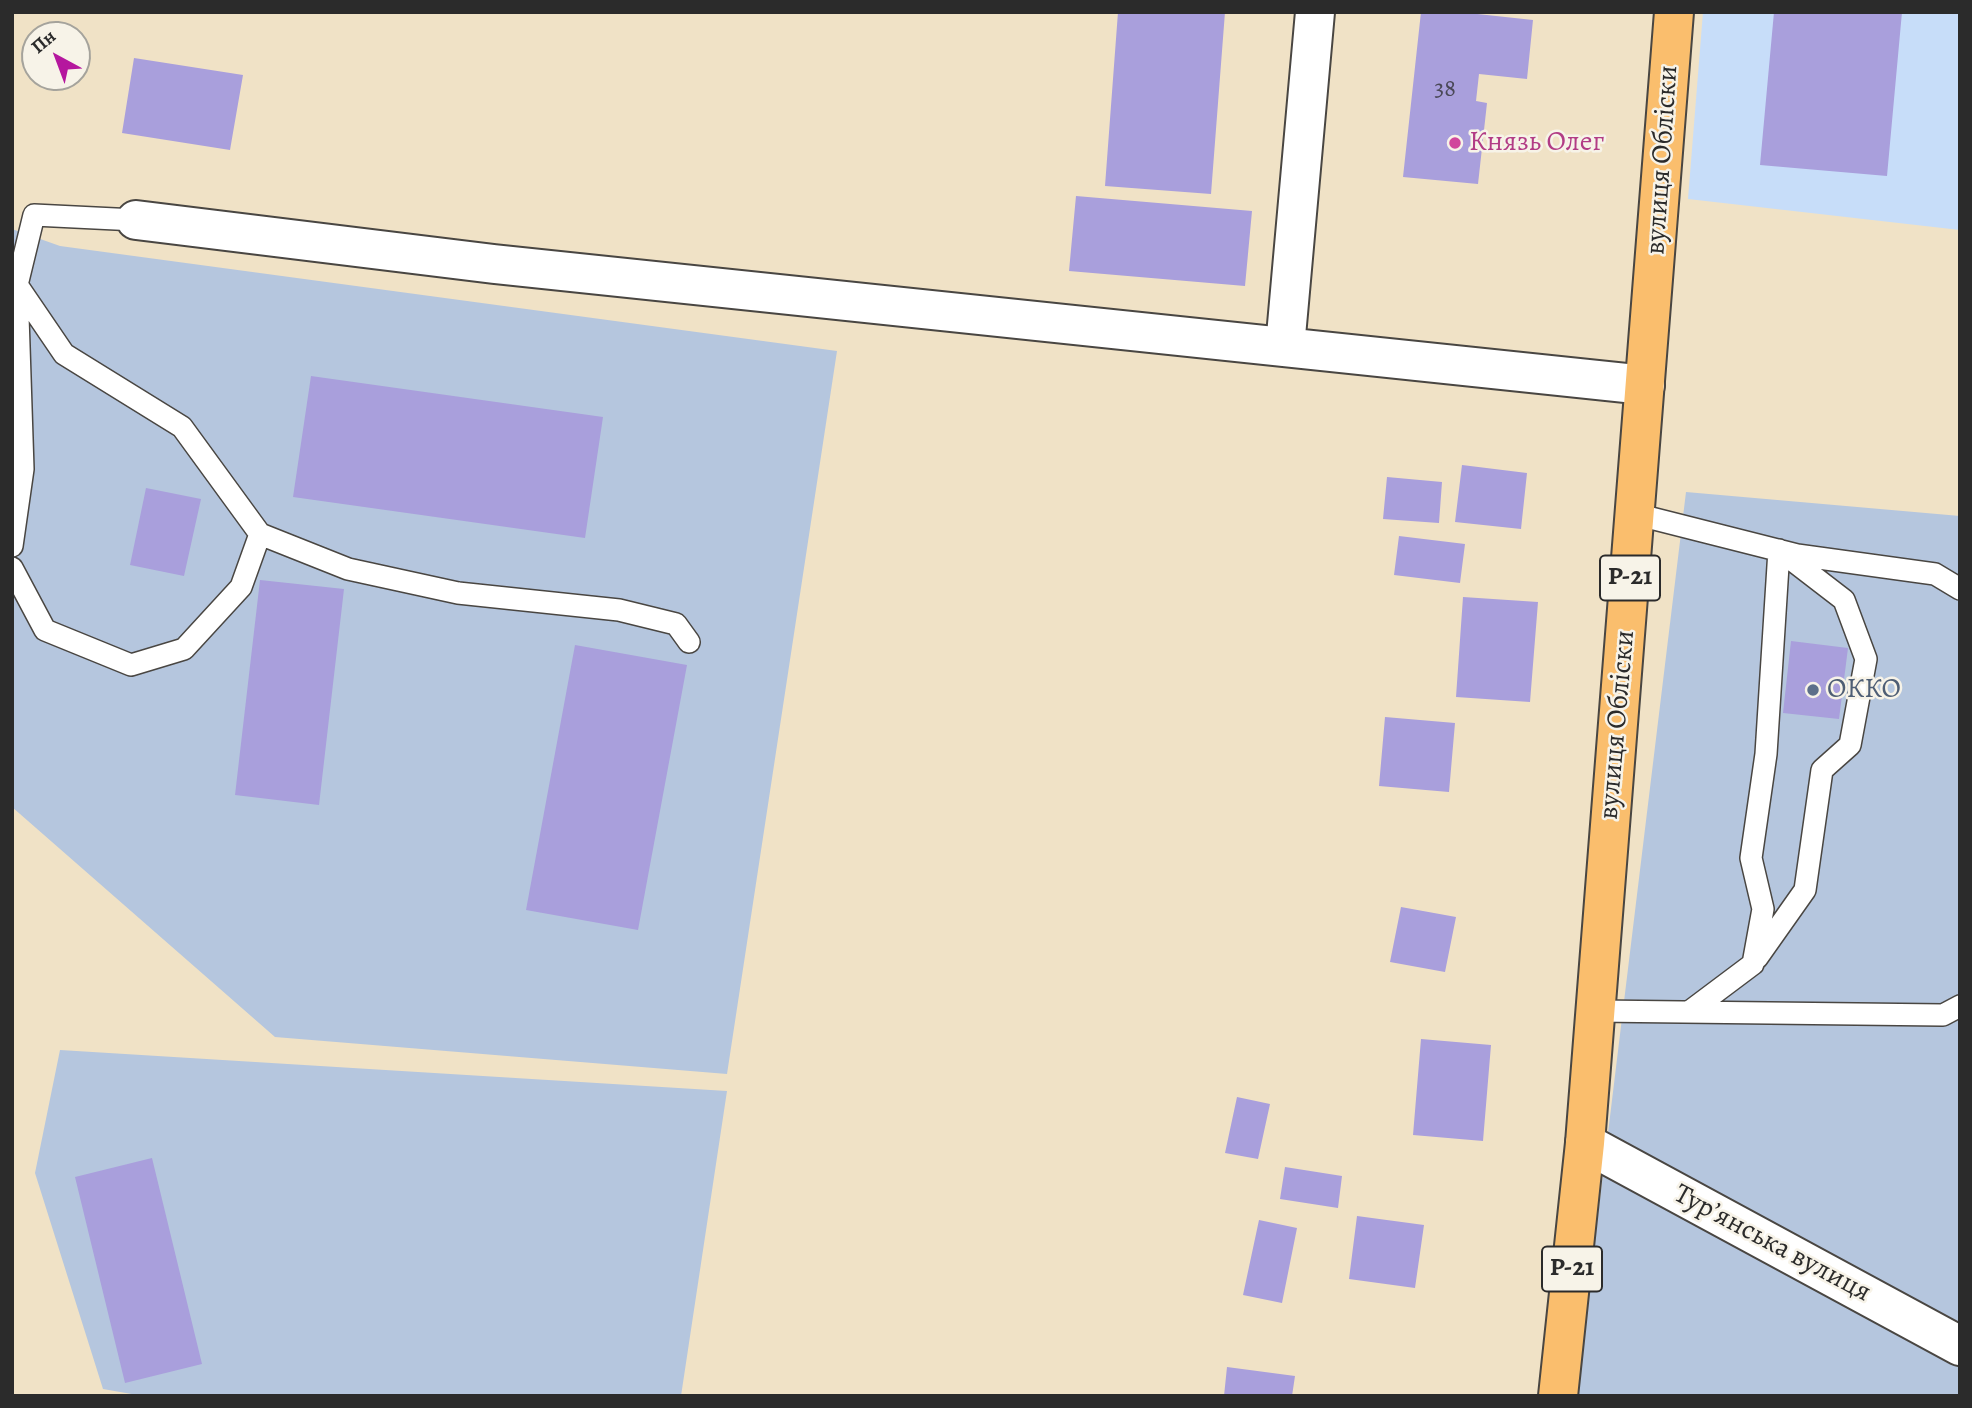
<!DOCTYPE html>
<html>
<head>
<meta charset="utf-8">
<style>
  body { margin:0 }
  #map { position:relative; width:1972px; height:1408px; overflow:hidden; background:#f0e2c6; font-family:Alegreya,serif }
  canvas { display:block }
  .frame { position:absolute; inset:0; border:14px solid #2b2b2b; pointer-events:none }
  .north { position:absolute; left:21px; top:21px; width:70px; height:70px; box-sizing:border-box; background:#f7f3e8; border:2px solid #a5a39c; border-radius:50%; rotate:319deg; font-size:19px; font-weight:700; line-height:28px; text-align:center; color:#2b2b2b }
  .north::after { content:''; display:block; margin:auto; width:24px; height:32px; background:#b5179e; clip-path:polygon(50% 0,100% 100%,50% 72%,0 100%) }
</style>
</head>
<body>
<div id="map">
<canvas width="1972" height="1408"></canvas>
<div class="frame"></div>
<div class="north">Пн</div>
</div>
<script>
const ctx = document.querySelector('canvas').getContext('2d');
ctx.lineJoin = 'round';
function fill(path, color) { ctx.fillStyle = color; ctx.fill(path, 'evenodd'); }
const shape = rows => new Path2D(rows.map(r => 'M' + r).join(''));
function strokePath(path, color, width, dash) { ctx.strokeStyle = color; ctx.lineWidth = width; ctx.lineCap = dash ? 'butt' : 'round'; ctx.setLineDash(dash || []); ctx.stroke(path); }
function write(font, color, halo, rows, align = 'center') {
  ctx.font = font + ' Alegreya,serif'; ctx.lineWidth = 5; ctx.setLineDash([]); ctx.textBaseline = 'middle'; ctx.strokeStyle = halo; ctx.fillStyle = color; for (const [text, x, y, turn = 0] of rows) {
    ctx.save(); ctx.translate(x, y); ctx.rotate((+turn || 0) * Math.PI / 180); ctx.textAlign = isNaN(turn) ? turn : align; if (halo) ctx.strokeText(text, 0, 0); ctx.fillText(text, 0, 0); ctx.restore();
  }
}
const built = shape([
  [1703,12,1960,12,1960,230,1688,199]
]);
const industrial = shape([
  [12,229,60,246,837,351,727,1074,275,1037,12,807],
  [1686,492,1960,516,1960,1396,1576,1396],
  [60,1050,727,1091,681,1396,143,1396,103,1389,35,1173]
]);
const building = shape([
  [1118,12,1225,12,1211,194,1105,186],
  [1421,12,1459,12,1533,20,1527,79,1479,74,1476,101,1487,103,1478,184,1403,177],
  [1774,12,1902,12,1887,176,1760,165],
  [134,58,243,75,230,150,122,133],
  [1076,196,1252,211,1245,286,1069,271],
  [311,376,603,417,585,538,293,497],
  [1462,465,1527,473,1521,529,1455,522],
  [1387,477,1442,482,1439,523,1383,519],
  [146,488,201,499,184,576,130,565],
  [1399,536,1465,544,1460,583,1394,575],
  [260,580,344,589,319,805,235,795],
  [1463,597,1538,602,1530,702,1456,697],
  [1791,641,1848,648,1839,719,1783,713],
  [575,645,687,665,638,930,526,910],
  [1385,717,1455,723,1449,792,1379,786],
  [1401,907,1456,917,1445,972,1390,962],
  [1421,1039,1491,1045,1483,1141,1413,1135],
  [1237,1097,1270,1104,1258,1159,1225,1153],
  [152,1158,202,1364,125,1383,75,1177],
  [1285,1167,1342,1176,1338,1208,1280,1199],
  [1357,1216,1424,1225,1415,1288,1349,1279],
  [1259,1220,1297,1228,1282,1303,1243,1295],
  [1227,1367,1295,1376,1292,1396,1224,1396]
]);
const service = shape([
  [1635,514,1797,555,1935,574,1960,589],
  [260,534,348,569,458,593,619,610,676,624,689,642],
  [12,546,23,469,17,285,34,215,136,220],
  [12,568,45,630,131,665,184,649,241,587,260,534,182,427,64,354,17,285],
  [1757,958,1805,890,1822,770,1850,745,1866,659,1844,600,1779,550],
  [1596,1011,1943,1015,1960,1006],
  [1689,1012,1753,964,1763,909,1751,858,1766,754,1779,550]
]);
const minor = shape([
  [136,220,494,264,1645,385],
  [1285,347,1315,12]
]);
const tertiary = shape([
  [1585,1143,1960,1346]
]);
const primary = shape([
  [1558,1396,1585,1143,1674,12]
]);
const markers = [
  [1455,143,7,"#d1479c"],
  [1813,690,7,"#5c6f8a"]
];
const numberNames = [
  ["38",1445,90]
];
const shields = [
  [1630,578,60],
  [1572,1269,60]
];
const shieldNames = [
  ["Р-21",1630,578],
  ["Р-21",1572,1269]
];
const hotelNames = [
  ["Князь Олег",1469,143]
];
const streetNames = [
  ["вулиця Обліски",1663,160,-86],
  ["вулиця Обліски",1618,725,-85],
  ["Турʼянська вулиця",1772,1244,28]
];
const serviceNames = [
  ["ОККО",1827,690]
];
fill(built, '#c7ddf9');
fill(industrial, '#b5c6de');
fill(building, '#a99fdc');
strokePath(service, '#494642', 24);
strokePath(minor, '#494642', 42);
strokePath(tertiary, '#494642', 42);
strokePath(primary, '#494642', 42);
strokePath(service, '#fff', 21);
strokePath(minor, '#fff', 38);
strokePath(tertiary, '#fff', 38);
strokePath(primary, '#fabe6d', 38);
for (const [x, y, r, color] of markers) { const dot = new Path2D(); dot.arc(x, y, r, 0, 2 * Math.PI); ctx.fillStyle = color; ctx.fill(dot); strokePath(dot, '#f7f3e8', 2.5); }
write('24px', '#4a4857', null, numberNames);
for (const [x, y, w] of shields) { const box = new Path2D(); box.roundRect(x - w / 2, y - 22.5, w, 45, 5); ctx.fillStyle = '#f7f3e8'; ctx.fill(box); strokePath(box, '#2b2b2b', 2); }
write('bold 26px', '#2b2b2b', null, shieldNames);
write('28px', '#b23c85', '#f7f3e8', hotelNames, 'left');
write('28px', '#2b2b2b', '#f7f3e8', streetNames);
write('28px', '#4e5e75', '#f7f3e8', serviceNames, 'left');
</script>
</body>
</html>
